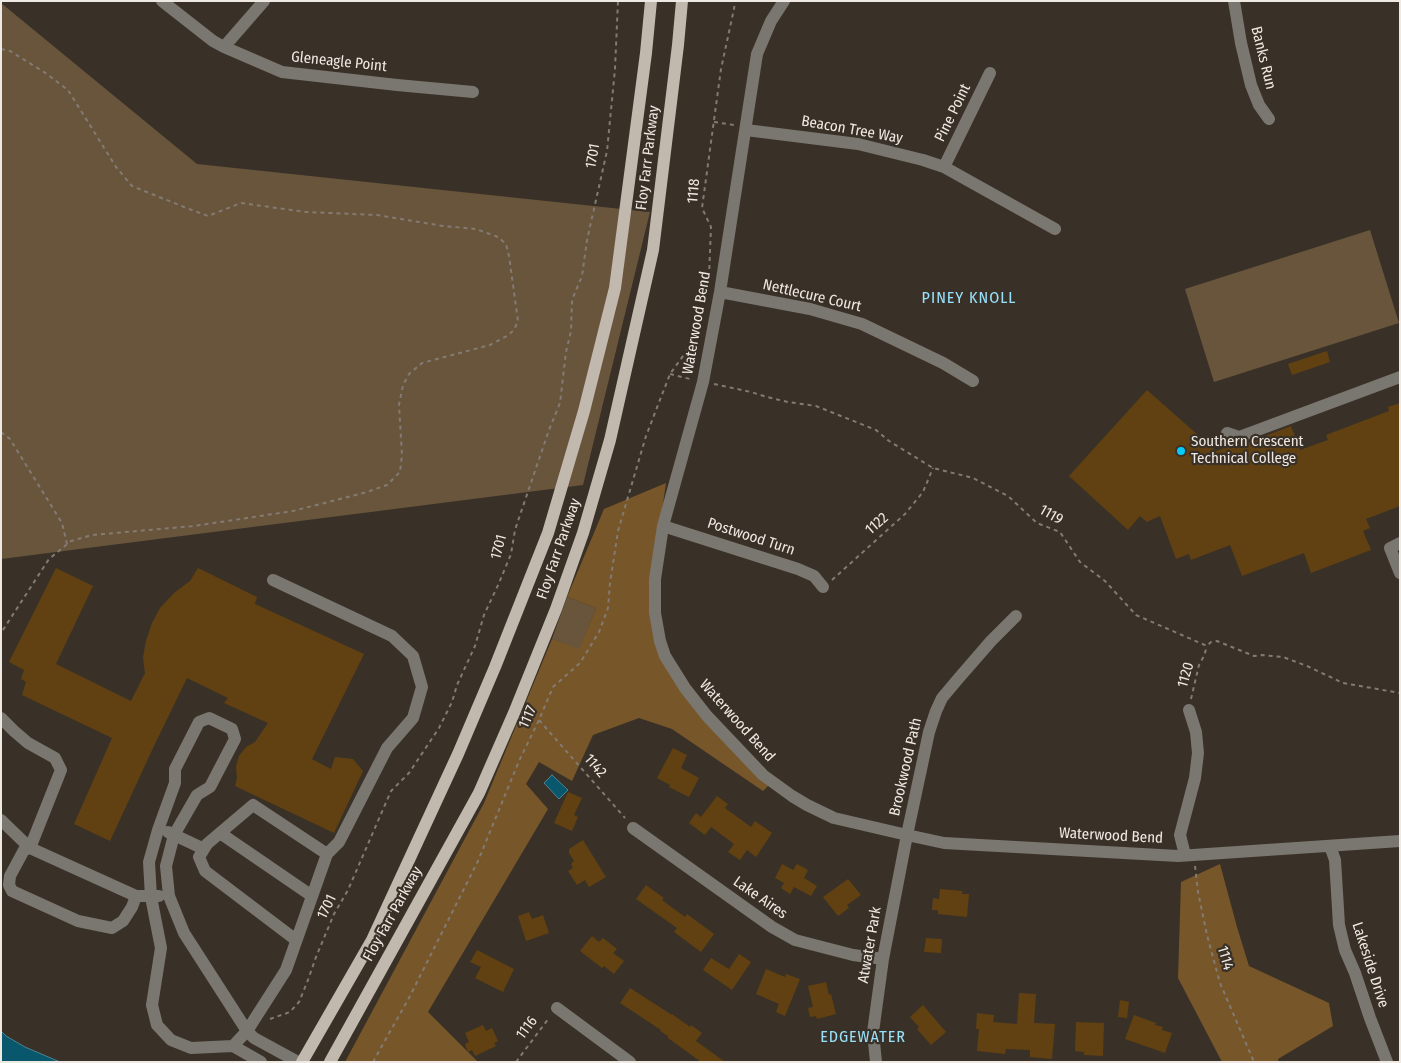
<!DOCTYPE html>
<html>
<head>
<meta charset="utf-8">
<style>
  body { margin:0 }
  #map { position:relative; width:1401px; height:1063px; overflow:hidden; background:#393127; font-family:"Fira Sans Condensed",sans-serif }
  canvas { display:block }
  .frame { position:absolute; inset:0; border:2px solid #efe9e3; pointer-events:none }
</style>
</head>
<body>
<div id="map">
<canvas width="1401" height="1063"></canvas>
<div class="frame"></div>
</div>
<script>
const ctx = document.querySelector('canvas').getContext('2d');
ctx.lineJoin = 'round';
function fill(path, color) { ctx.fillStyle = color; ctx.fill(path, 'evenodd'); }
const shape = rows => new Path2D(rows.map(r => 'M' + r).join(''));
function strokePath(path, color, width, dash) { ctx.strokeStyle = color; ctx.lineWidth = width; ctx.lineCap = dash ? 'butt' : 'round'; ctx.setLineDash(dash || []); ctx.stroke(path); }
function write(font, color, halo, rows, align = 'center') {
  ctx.font = font + ' "Fira Sans Condensed",sans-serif'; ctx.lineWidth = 4.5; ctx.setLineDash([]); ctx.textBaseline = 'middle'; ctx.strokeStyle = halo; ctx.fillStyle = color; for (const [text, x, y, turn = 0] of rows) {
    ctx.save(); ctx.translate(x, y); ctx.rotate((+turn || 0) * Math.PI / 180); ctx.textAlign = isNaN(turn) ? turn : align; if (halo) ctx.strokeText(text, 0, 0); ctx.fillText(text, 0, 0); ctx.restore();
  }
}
const green = shape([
  [1,3,197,164,650,212,583,485,1,559],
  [1370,230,1399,323,1214,382,1185,289],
  [567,597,596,608,579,650,552,639]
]);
const forest = shape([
  [666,483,651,587,656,641,694,707,770,784,763,791,672,729,639,718,593,735,572,781,539,762,526,784,548,809,428,1012,478,1062,345,1062,484,803,552,639,579,649,596,608,567,597,604,509],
  [1220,864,1237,927,1249,966,1329,1003,1333,1026,1278,1059,1279,1062,1222,1062,1178,978,1181,882]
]);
const water = shape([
  [552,775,568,790,559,799,544,783,552,775],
  [1,1031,6,1036,25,1047,60,1062,1,1062,1,1031]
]);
const building = shape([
  [1327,351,1330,362,1292,375,1288,364],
  [1147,390,1216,451,1235,444,1242,445,1291,426,1300,450,1328,440,1326,435,1389,411,1388,407,1400,403,1400,506,1366,519,1370,528,1363,531,1371,550,1311,573,1304,553,1242,576,1230,545,1191,560,1189,554,1176,559,1160,516,1147,522,1140,516,1128,530,1069,476],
  [56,568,93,586,56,664,131,701,145,673,143,658,146,641,152,623,160,608,174,593,190,581,198,568,257,597,255,604,364,654,312,759,331,769,335,757,353,759,363,771,334,833,235,786,237,778,236,766,239,756,246,747,255,742,268,723,224,703,228,698,187,678,153,748,110,841,74,824,112,738,22,695,26,682,21,679,24,670,9,662],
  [673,748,687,755,681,768,699,778,689,797,669,787,670,785,657,778],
  [568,792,582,798,574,815,578,817,572,831,554,823],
  [717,796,728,804,725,808,751,827,755,821,772,833,756,857,747,850,740,860,728,852,734,844,711,827,705,835,689,823,696,813,701,817],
  [583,840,606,877,589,887,585,880,577,885,568,871,573,868,571,864,574,861,569,853,569,849],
  [782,864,793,870,797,864,808,870,804,878,817,886,811,896,794,887,790,894,781,888,784,883,775,878],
  [848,879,861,895,847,905,849,908,838,916,823,897],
  [646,885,664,898,662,900,685,917,687,914,714,934,701,952,674,932,677,928,636,899],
  [940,889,962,891,962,894,969,894,967,917,938,914,938,910,932,910,933,898,939,899],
  [529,912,532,919,543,915,549,933,526,941,518,916],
  [592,936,599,942,603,938,617,949,613,953,624,961,614,974,604,966,602,968,580,951],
  [926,938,942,939,941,953,924,952],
  [477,950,514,969,503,992,475,978,481,967,470,962],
  [739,954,751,962,732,990,703,970,711,958,729,969],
  [766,969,785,977,786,974,800,979,785,1016,776,1012,779,1004,756,994],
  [826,982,829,995,831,994,836,1014,817,1019,816,1016,810,1017,808,1008,813,1007,808,986],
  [630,988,672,1015,672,1014,690,1027,691,1025,702,1033,696,1041,725,1062,701,1062,668,1038,668,1036,660,1031,661,1030,620,1003],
  [1019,993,1036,994,1034,1023,1055,1024,1052,1059,1030,1057,1030,1050,1006,1049,1005,1054,977,1051,979,1029,976,1029,977,1013,994,1015,993,1022,1017,1024],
  [1120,1000,1129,1002,1127,1018,1118,1017],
  [923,1005,946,1032,931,1045,917,1029,919,1027,910,1017],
  [1134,1015,1156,1023,1155,1025,1163,1027,1162,1030,1172,1033,1165,1053,1125,1039],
  [1076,1022,1104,1023,1103,1056,1084,1055,1084,1052,1075,1051],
  [483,1025,486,1031,492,1028,498,1041,494,1043,496,1046,475,1056,472,1050,468,1052,465,1044,469,1042,465,1033]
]);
const path = shape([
  [1,49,10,51,44,72,68,90,116,167,132,186,184,207,208,216,241,203,306,212,377,215,443,226,476,229,498,237,506,244,509,256,518,321,514,330,507,336,490,345,422,363,409,374,403,385,399,405,402,455,400,472,387,485,367,492,293,511,194,526,92,535,71,541,49,559,1,633],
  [714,122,734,125],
  [709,277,711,227,702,208,721,69,734,9,735,1],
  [706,294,708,284],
  [670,374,690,379],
  [714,384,751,392,767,397,788,402,816,406,876,430,889,441,933,468,973,478,1008,496,1037,523,1060,532,1080,562,1105,581,1136,615,1207,646,1211,642,1217,641,1254,656,1262,655,1283,657,1307,666,1343,683,1400,693],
  [1,432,10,439,62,523,67,544],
  [832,580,905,514,923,492,933,468],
  [1191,699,1199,665,1204,656,1207,646],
  [539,720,625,818],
  [1195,866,1198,892,1207,935,1220,983,1254,1062],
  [270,1019,290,1012,299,1002,308,980,316,957,334,914,348,890,391,791,409,773,439,728,452,702,457,685,475,646,484,615,499,583,511,554,515,530,520,515,549,430,560,403,566,352,571,331,572,300,582,276,587,240,607,151,615,69,618,1],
  [373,1062,410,996,478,861,519,761,539,720,553,687,580,663,599,632,608,608,610,583,618,531,646,436,670,374,694,341,702,314],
  [516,1062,549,1018]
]);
const minor = shape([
  [162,1,213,41,224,47,282,72,397,85,473,92],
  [784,1,771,21,757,54,720,292,703,382,663,526,655,579,655,613,660,641,665,656,685,688,707,716,763,775,792,796,807,805,834,818,907,835,944,843,1178,856,1400,841],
  [1234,1,1241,43,1251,85,1259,105,1269,119],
  [224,47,264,1],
  [746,130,858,144,923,160,944,167,1055,229],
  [944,167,990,73],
  [720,292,810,309,862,324,943,363,973,381],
  [1227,433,1239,437,1400,377],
  [663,526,798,569,814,576,823,587],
  [1400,543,1390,548,1400,573],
  [1,718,14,731,28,743,55,758,61,770,30,848,1,820],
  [633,828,772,927,795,940,853,955,883,959],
  [168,832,204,849],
  [220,833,312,896],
  [1330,846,1335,860,1339,925,1345,950,1355,973,1370,1018,1387,1062],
  [1185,855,1180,835,1195,778,1198,753,1196,732,1189,710],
  [136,896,30,848,24,850,10,876,9,885,12,891,78,921,112,928,123,921,132,907,136,896,159,896],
  [296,940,205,871,199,857,207,844,253,805,327,854],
  [557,1008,630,1062],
  [233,1046,247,1031,286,970,327,854,339,842,387,748,413,718,422,687,413,656,392,636,273,580],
  [261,1062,233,1046,191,1048,171,1040,157,1025,152,1005,161,948,151,897,149,862,158,830,175,783,175,769,199,722,209,718,232,729,235,739,210,787,197,795,174,835,166,866,169,896,184,933,247,1031,254,1038,298,1062],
  [876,1062,873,1032,883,959,907,835,929,732,936,711,942,698,958,679,991,641,1016,616]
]);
const major = shape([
  [302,1062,372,940,458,754,495,667,548,533,584,411,615,288,646,53,651,1],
  [330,1062,479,793,514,713,556,609,583,533,610,440,653,250,678,45,682,1]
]);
const markers = [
  [1181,451,5,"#06cbf9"]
];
const streetNames = [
  ["Banks Run",1263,58,76],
  ["Gleneagle Point",339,62,6],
  ["Pine Point",953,113,-64],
  ["Beacon Tree Way",852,130,10],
  ["1701",593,156,-80],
  ["Floy Farr Parkway",648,158,-83],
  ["1118",694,191,-85],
  ["Nettlecure Court",812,296,13],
  ["Waterwood Bend",697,323,-80],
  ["1119",1051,515,30],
  ["1122",877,524,-41],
  ["Postwood Turn",751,537,18],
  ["1701",499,547,-75],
  ["Floy Farr Parkway",559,549,-71],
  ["1120",1186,675,-74],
  ["1117",528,717,-66],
  ["Waterwood Bend",737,721,48],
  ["1142",595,766,49],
  ["Brookwood Path",906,767,-77],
  ["Waterwood Bend",1111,836,3],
  ["Lake Aires",760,898,35],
  ["1701",327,907,-64],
  ["Floy Farr Parkway",393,914,-61],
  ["Atwater Park",870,945,-80],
  ["1114",1225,958,74],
  ["Lakeside Drive",1370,965,72],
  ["1116",527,1028,-53]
];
const poiNames = [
  ["Southern Crescent",1191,442],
  ["Technical College",1191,459]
];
const neighbourhoodNames = [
  ["PINEY KNOLL",969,299],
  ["EDGEWATER",863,1038]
];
fill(green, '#69553c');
fill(forest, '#775629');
fill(water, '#09576c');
strokePath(water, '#4e8390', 1);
fill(building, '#614111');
strokePath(path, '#837b73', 2, [4, 4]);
strokePath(minor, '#7a7670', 12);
strokePath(major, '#c1b8ae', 12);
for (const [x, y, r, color] of markers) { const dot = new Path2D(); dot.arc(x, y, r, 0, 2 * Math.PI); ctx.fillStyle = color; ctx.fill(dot); strokePath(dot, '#393127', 2); }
write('15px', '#efe9e3', '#393127', streetNames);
write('15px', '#efe9e3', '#393127', poiNames, 'left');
ctx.letterSpacing = '1px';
write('16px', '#98e0fa', '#393127', neighbourhoodNames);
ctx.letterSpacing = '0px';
</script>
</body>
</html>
